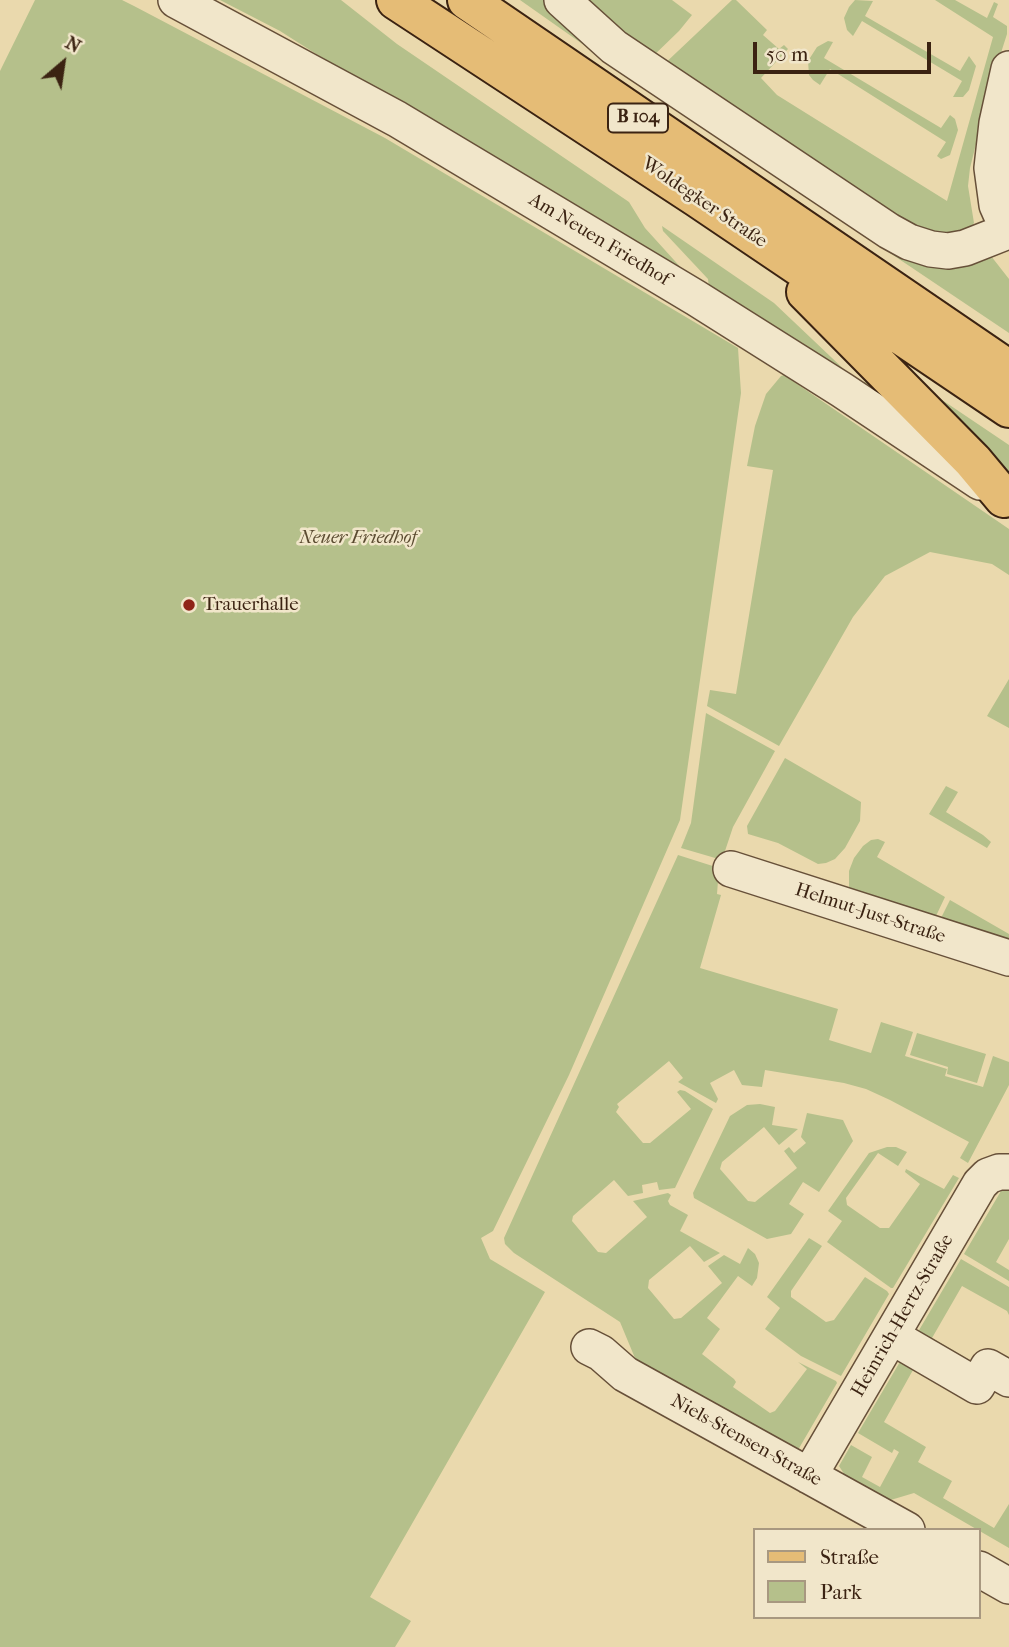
<!DOCTYPE html>
<html>
<head>
<meta charset="utf-8">
<style>
  body { margin:0 }
  #map { position:relative; width:1009px; height:1647px; overflow:hidden; background:#ead9ad; font-family:"IM FELL French Canon",serif }
  canvas { display:block }
  .legend { position:absolute; left:753px; top:1528px; width:228px; height:91px; box-sizing:border-box; background:#f1e6ca; border:2px solid #a89880; margin:0; padding:9px 12px; list-style:none; font-size:21px; color:#3b2312 }
  .legend li { display:flex; align-items:center; gap:14px; height:35px }
  .legend b { width:35px; border:2px solid #a89880 }
  .north { position:absolute; left:28px; top:28px; width:70px; height:70px; -webkit-text-stroke:5px #f1e6ca; paint-order:stroke; rotate:29deg; font-size:19px; font-weight:700; line-height:28px; text-align:center; color:#3b2312 }
  .north::after { content:''; display:block; margin:auto; width:24px; height:32px; background:#3b2312; clip-path:polygon(50% 0,100% 100%,50% 72%,0 100%) }
  .scale { position:absolute; left:753px; top:42px; width:178px; height:32px; box-sizing:border-box; border:4px solid #3b2312; border-top:0; padding-left:9px; font-size:21px; line-height:24px; white-space:nowrap; color:#3b2312; -webkit-text-stroke:5px #f1e6ca; paint-order:stroke }
</style>
</head>
<body>
<div id="map">
<canvas width="1009" height="1647"></canvas>
<ul class="legend">
<li><b style="height:9px;background:#e5bc76"></b>Straße</li>
<li><b style="height:19px;background:#b5c08b"></b>Park</li>
</ul>
<div class="north">N</div>
<div class="scale">50 m</div>
</div>
<script>
const ctx = document.querySelector('canvas').getContext('2d');
ctx.lineJoin = 'round';
function fill(path, color) { ctx.fillStyle = color; ctx.fill(path, 'evenodd'); }
const shape = rows => new Path2D(rows.map(r => 'M' + r).join(''));
function strokePath(path, color, width, dash) { ctx.strokeStyle = color; ctx.lineWidth = width; ctx.lineCap = dash ? 'butt' : 'round'; ctx.setLineDash(dash || []); ctx.stroke(path); }
function write(font, color, halo, rows, align = 'center') {
  ctx.font = font + ' "IM FELL French Canon",serif'; ctx.lineWidth = 5; ctx.setLineDash([]); ctx.textBaseline = 'middle'; ctx.strokeStyle = halo; ctx.fillStyle = color; for (const [text, x, y, turn = 0] of rows) {
    ctx.save(); ctx.translate(x, y); ctx.rotate((+turn || 0) * Math.PI / 180); ctx.textAlign = isNaN(turn) ? turn : align; if (halo) ctx.strokeText(text, 0, 0); ctx.fillText(text, 0, 0); ctx.restore();
  }
}
const green = shape([
  [35,0,122,0,134,6,385,138,738,348,741,393,680,820,569,1075,493,1231,481,1238,490,1259,545,1292,370,1597,411,1621,395,1647,0,1647,0,71],
  [220,0,341,0,397,44,629,202,645,228,693,281,472,153,280,31],
  [520,0,553,0,635,81],
  [572,0,672,0,692,15,679,31,648,61],
  [732,0,736,0,767,30,763,35,779,49,784,45,788,49,761,78,777,95,947,201,993,37,935,0,955,0,987,18,994,2,998,4,993,17,1007,26,1007,34,991,84,970,168,968,186,974,223,969,230,931,239,659,69],
  [855,0,873,1,865,16,960,71,969,56,976,66,969,90,963,97,953,97,962,81,862,21,853,36,847,30,844,18,849,7],
  [828,41,833,42,824,58,941,128,950,115,955,119,958,130,950,155,941,159,937,156,946,142,830,69,820,85,813,80,809,75,808,61,817,47],
  [646,89,816,192,991,256,1009,279,1009,333],
  [662,226,774,303,851,376,859,381,870,383,955,454,709,288,708,279,663,231],
  [784,375,1009,529,1009,575,992,564,930,552,885,576,853,617,779,746,707,706,710,690,736,694,773,470,747,466,755,426,766,394,781,376],
  [908,377,1009,445,1009,481],
  [1009,679,1009,728,987,716],
  [706,713,775,751,733,827,722,860,681,848,691,823],
  [785,758,861,802,860,821,845,848,835,859,826,863,818,864,778,843,748,834,747,826],
  [946,786,958,792,946,812,983,835,991,842,987,848,929,814],
  [878,839,885,842,877,857,945,897,936,916,849,888,849,871,854,858,863,846,871,840],
  [678,855,719,868,717,894,721,895,700,968,838,1009,829,1040,871,1053,881,1022,913,1032,905,1056,947,1069,945,1076,983,1087,993,1056,1009,1062,1009,1085,968,1163,960,1158,969,1142,890,1100,866,1089,844,1083,765,1070,762,1087,742,1085,734,1070,710,1083,718,1099,716,1103,678,1082,683,1078,669,1061,617,1104,619,1107,616,1112,643,1143,650,1143,691,1109,677,1092,680,1090,685,1091,713,1109,675,1188,659,1190,657,1182,642,1185,643,1193,628,1196,614,1180,573,1216,572,1221,598,1252,606,1253,647,1217,633,1201,668,1193,671,1195,668,1201,670,1205,688,1215,680,1231,720,1253,704,1262,690,1246,649,1280,648,1288,674,1319,681,1318,722,1283,708,1266,724,1255,740,1264,748,1248,755,1254,759,1263,757,1278,752,1286,738,1276,707,1318,720,1329,702,1354,734,1379,736,1382,733,1387,770,1413,775,1411,807,1369,798,1362,836,1381,837,1383,798,1450,642,1375,620,1322,514,1253,505,1244,504,1238],
  [950,900,1009,934,1009,949,948,928,948,920,941,918],
  [917,1033,986,1054,977,1083,947,1074,948,1067,910,1055],
  [760,1104,775,1107,772,1125,798,1129,779,1145,764,1127,722,1162,720,1169,748,1201,755,1202,797,1168,784,1151,789,1147,794,1153,806,1143,801,1137,807,1113,843,1120,853,1141,819,1192,803,1182,789,1204,804,1214,791,1234,767,1239,694,1198,693,1193,730,1116,747,1105],
  [887,1147,896,1147,907,1152,898,1166,878,1153,846,1198,847,1205,880,1228,889,1228,920,1184,905,1172,906,1169,944,1189,953,1175,959,1178,893,1288,891,1288,827,1242,842,1221,828,1211,869,1153],
  [1009,1189,1009,1239,996,1262,1009,1270,1009,1281,964,1254,1001,1191],
  [809,1238,822,1246,791,1291,791,1297,826,1322,834,1320,865,1277,887,1291,889,1294,841,1376,801,1356,765,1329,780,1308,767,1297],
  [961,1259,1009,1287,1009,1315,1007,1311,962,1286,932,1338,975,1363,970,1366,915,1337],
  [904,1355,957,1389,956,1395,913,1370,884,1422,926,1447,918,1462,952,1481,943,1498,994,1528,1009,1504,1009,1548,914,1493,884,1502,850,1483,839,1466,851,1445,872,1457,862,1477,880,1487,899,1452,894,1449,892,1453,858,1433]
]);
const minor = shape([
  [176,0,397,119,696,298,842,390,980,482],
  [562,0,614,47,889,231,909,242,931,249,948,251,965,248,1008,231],
  [1009,69,997,123,992,168,997,205,1009,232],
  [731,869,1009,958],
  [891,1336,977,1386,988,1367,1009,1379],
  [589,1347,601,1353,625,1374,907,1530],
  [809,1476,980,1184,988,1176,999,1172,1009,1172],
  [979,1569,1009,1586]
]);
const major = shape([
  [396,0,698,198,1009,408],
  [467,0,1009,370],
  [806,292,973,461,1004,498]
]);
const markers = [
  [189,605,7,"#8f2418"]
];
const shields = [
  [638,118,60]
];
const shieldNames = [
  ["B 104",638,118]
];
const streetNames = [
  ["Woldegker Straße",704,203,34],
  ["Am Neuen Friedhof",599,240,31],
  ["Helmut-Just-Straße",870,914,18],
  ["Heinrich-Hertz-Straße",903,1316,-60],
  ["Niels-Stensen-Straße",746,1441,29]
];
const parkNames = [
  ["Neuer Friedhof",358,538]
];
const poiNames = [
  ["Trauerhalle",203,605]
];
fill(green, '#b5c08b');
strokePath(minor, '#675039', 38);
strokePath(major, '#3b2312', 42);
strokePath(minor, '#f1e6ca', 35);
strokePath(major, '#e5bc76', 38);
for (const [x, y, r, color] of markers) { const dot = new Path2D(); dot.arc(x, y, r, 0, 2 * Math.PI); ctx.fillStyle = color; ctx.fill(dot); strokePath(dot, '#f1e6ca', 2.5); }
for (const [x, y, w] of shields) { const box = new Path2D(); box.roundRect(x - w / 2, y - 14.5, w, 29, 5); ctx.fillStyle = '#f1e6ca'; ctx.fill(box); strokePath(box, '#3b2312', 2); }
write('bold 18px', '#3b2312', null, shieldNames);
write('19px', '#3b2312', '#f1e6ca', streetNames);
write('italic 19px', '#5a4a30', '#f1e6ca', parkNames);
write('19px', '#3b2312', '#f1e6ca', poiNames, 'left');
</script>
</body>
</html>
